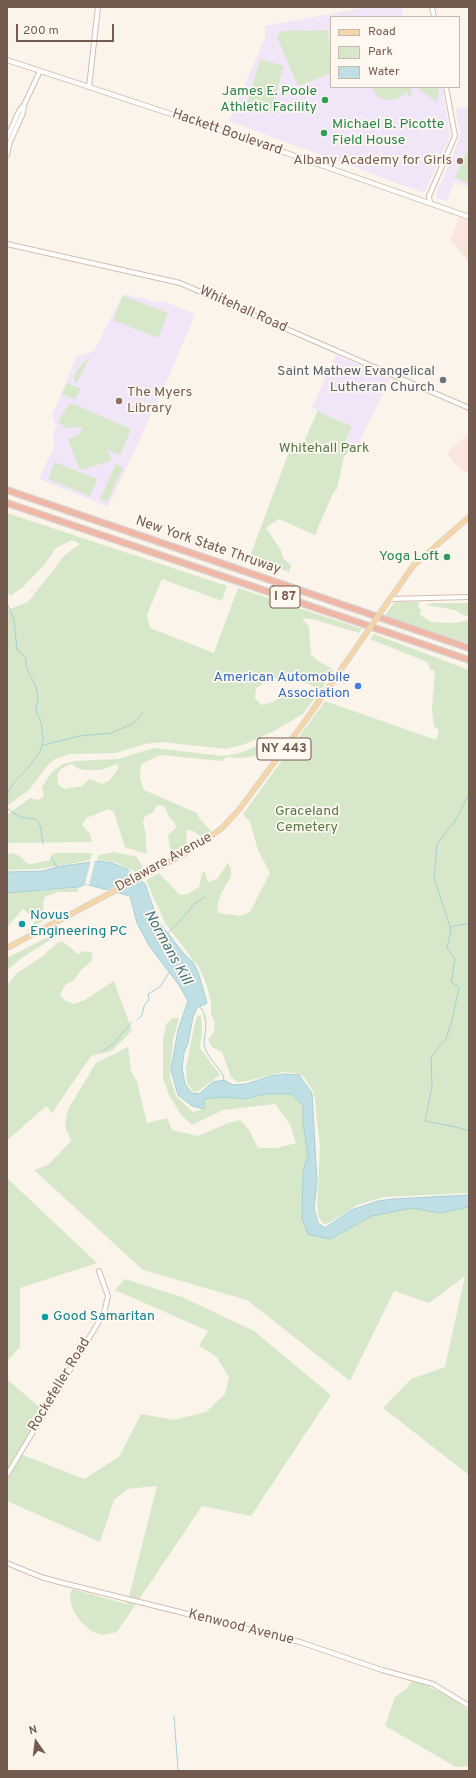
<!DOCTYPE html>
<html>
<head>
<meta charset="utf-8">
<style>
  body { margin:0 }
  #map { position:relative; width:476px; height:1778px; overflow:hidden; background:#fbf4ea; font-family:Overpass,sans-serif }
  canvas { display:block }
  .frame { position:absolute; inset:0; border:8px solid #745b4f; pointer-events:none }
  .legend { position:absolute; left:330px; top:16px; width:130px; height:72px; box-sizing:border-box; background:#fef8f0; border:1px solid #c7b9b0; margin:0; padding:5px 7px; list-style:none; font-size:12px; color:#745b4f }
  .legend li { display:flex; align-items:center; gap:8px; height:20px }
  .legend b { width:20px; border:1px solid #c7b9b0 }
  .north { position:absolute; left:16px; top:1722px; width:40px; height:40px; -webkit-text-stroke:3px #fef8f0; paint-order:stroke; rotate:346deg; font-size:11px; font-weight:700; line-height:16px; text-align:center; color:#745b4f }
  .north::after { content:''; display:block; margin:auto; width:14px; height:18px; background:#745b4f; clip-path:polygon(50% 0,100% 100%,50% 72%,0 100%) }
  .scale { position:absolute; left:16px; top:24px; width:98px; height:18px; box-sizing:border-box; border:2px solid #745b4f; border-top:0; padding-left:5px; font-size:12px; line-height:14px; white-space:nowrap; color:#745b4f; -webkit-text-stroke:3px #fef8f0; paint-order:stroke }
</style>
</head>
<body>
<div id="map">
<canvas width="476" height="1778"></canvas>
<div class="frame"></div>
<ul class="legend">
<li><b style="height:5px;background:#f4d6a8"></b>Road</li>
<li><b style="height:11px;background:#d6e8c9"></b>Park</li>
<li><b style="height:11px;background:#bfdfe4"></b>Water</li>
</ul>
<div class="north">N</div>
<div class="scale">200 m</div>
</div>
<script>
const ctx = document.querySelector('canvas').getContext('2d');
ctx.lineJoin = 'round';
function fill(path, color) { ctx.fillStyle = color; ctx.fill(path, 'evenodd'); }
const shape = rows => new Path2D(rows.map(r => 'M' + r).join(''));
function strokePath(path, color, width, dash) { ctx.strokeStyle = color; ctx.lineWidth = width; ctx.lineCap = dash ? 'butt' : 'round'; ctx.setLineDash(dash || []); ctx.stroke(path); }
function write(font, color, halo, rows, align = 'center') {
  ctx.font = font + ' Overpass,sans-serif'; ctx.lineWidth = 3.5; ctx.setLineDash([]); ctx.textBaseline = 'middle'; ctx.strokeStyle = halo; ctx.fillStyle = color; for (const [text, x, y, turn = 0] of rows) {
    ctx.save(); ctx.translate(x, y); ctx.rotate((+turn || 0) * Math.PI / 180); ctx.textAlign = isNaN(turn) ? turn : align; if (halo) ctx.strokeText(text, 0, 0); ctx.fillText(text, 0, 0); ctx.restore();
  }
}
const residential = shape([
  [469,240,469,262,458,249]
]);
const commercial = shape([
  [459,217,469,221,469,240,458,249,450,240],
  [466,436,469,438,469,473,460,470,447,453]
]);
const education = shape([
  [368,7,401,7,403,17,331,17,331,87,442,87,450,136,424,193,229,121,265,38,265,26],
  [469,108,469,188,455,182,446,201,436,198,436,195,459,140,460,133,456,109],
  [127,294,137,298,143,297,157,303,163,301,195,314,168,379,108,507,39,479,55,444,53,434,56,426,52,415,77,356,94,351,120,300,123,295],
  [336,355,390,378,357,447,345,441,352,426,322,414,312,407]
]);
const green = shape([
  [328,30,331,73,298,86,277,37,281,31],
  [260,59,284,66,270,113,246,106],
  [371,87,410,87,412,96,408,96,407,91,397,99,388,100,379,97],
  [416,87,439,87,437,102],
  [467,151,469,151,469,184,455,177],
  [123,296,168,313,158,338,113,320],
  [89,357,90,357,82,373,77,382,74,382,74,377,78,369],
  [67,383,81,389,75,400,62,394],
  [71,403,131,429,120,455,106,449,112,460,82,470,79,468,68,439,79,435,83,427,67,428,58,422,68,405],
  [318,410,322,414,352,426,345,441,357,447,355,449,352,448,344,457,337,489,333,493,315,535,279,519,266,528,281,550,283,558,291,565,289,572,249,559,290,449,299,453],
  [55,462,97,479,90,496,48,479],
  [116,464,123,468,107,502,100,499],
  [7,513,227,586,222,601,162,579,147,615,150,628,214,653,238,588,362,629,359,633,312,619,302,618,309,627,311,655,320,662,334,670,321,690,294,677,276,678,265,682,256,688,255,698,261,705,273,702,293,688,317,695,303,714,272,732,245,744,226,749,162,742,144,744,116,753,70,754,55,759,47,766,30,789,7,806,7,610,28,602,65,555,80,544,72,540,56,548,44,565,23,587,10,596,7,591],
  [395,602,419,602,418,608,421,610,420,615,432,622,454,623,469,620,469,643,385,616,392,605],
  [433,603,469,603,469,616,463,615,455,610,426,605],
  [374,634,469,670,469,1193,384,1197,357,1205,329,1223,324,1224,319,1218,317,1206,320,1147,314,1093,304,1077,295,1073,284,1072,246,1081,237,1082,231,1077,222,1052,212,1047,208,1040,214,1032,215,1023,211,1014,211,1002,207,986,200,969,165,923,146,880,159,873,180,895,188,894,199,887,202,873,205,872,208,882,217,879,228,863,231,869,231,876,221,894,217,906,218,913,240,916,250,912,270,873,258,850,250,822,243,814,325,701,436,740,439,730,434,726,432,709,435,671,430,669,427,662,370,639],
  [273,740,255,756,242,758,227,757,222,761,160,755,141,764,140,779,144,790,197,813,199,818,211,831,202,837,193,831,186,830,187,847,171,855,168,835,176,828,174,822,169,817,164,806,157,805,153,812,145,816,143,823,145,830,147,854,125,847,114,812,109,809,86,818,82,825,90,834,92,842,7,843,7,815,30,798,38,800,44,797,42,787,52,772,63,764,75,761,118,759,154,748,223,756,237,754],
  [71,764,79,769,87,770,101,770,118,764,118,769,109,781,102,784,89,779,82,786,65,789,58,785,57,775,61,769],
  [114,852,137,857,144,869,137,873,117,863,97,859,99,855],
  [11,853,18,855,27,863,31,864,50,860,52,854,56,853,92,853,90,860,40,869,7,870,7,854],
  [78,888,78,892,57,892,45,897,43,904,44,920,26,932,36,920,23,909,7,927,7,893],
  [48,937,50,940,23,957,7,970,7,958],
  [62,941,78,954,85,951,92,953,92,961,82,969,74,980,65,985,60,995,64,1000,74,1004,85,1000,114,981,132,1030,112,1051,91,1056,52,1113,46,1106,8,1140,7,985,17,973,43,956,57,943],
  [201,1015,202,1030,200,1048,220,1075,197,1092,193,1091,187,1083,186,1068,194,1027,197,1016],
  [173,1018,179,1018,173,1040,170,1077,176,1096,193,1112,204,1109,203,1099,224,1097,245,1099,265,1094,291,1094,303,1105,303,1123,308,1155,303,1172,302,1218,330,1239,372,1216,412,1208,439,1213,469,1207,469,1475,383,1408,411,1379,445,1367,465,1276,429,1303,394,1291,350,1381,247,1300,143,1270,34,1170,48,1165,71,1141,65,1126,68,1109,96,1063,128,1047,131,1071,137,1082,147,1123,167,1118,172,1130,198,1136,228,1123,240,1120,249,1130,258,1148,277,1148,296,1143,290,1124,275,1104,223,1110,192,1125,181,1115,169,1095,163,1078,163,1039,166,1024],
  [7,1178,97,1263,20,1288,20,1347,7,1361],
  [125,1279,182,1297,254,1331,331,1395,251,1516,202,1506,117,1632,102,1635,91,1631,80,1621,72,1608,70,1596,72,1589,127,1604,157,1486,127,1489,114,1500,100,1542,7,1501,7,1379,44,1411,20,1454,84,1479,119,1457,141,1414,174,1420,206,1412,225,1394,229,1377,216,1356,199,1346,208,1331,115,1290],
  [413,1680,446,1694,469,1711,469,1766,456,1767,385,1726,395,1697,406,1689]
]);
const water = shape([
  [99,861,112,863,127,869,145,884,158,921,185,955,193,962,198,972,207,1003,197,1008,193,1017,188,1043,184,1053,182,1067,185,1084,192,1093,199,1094,213,1082,224,1080,233,1085,246,1084,271,1076,286,1074,299,1075,312,1093,317,1182,314,1208,318,1223,325,1228,351,1210,378,1201,393,1199,469,1195,469,1207,439,1213,412,1208,372,1216,330,1239,308,1234,302,1218,303,1172,308,1155,303,1123,303,1105,291,1094,265,1094,245,1099,224,1097,204,1099,204,1109,192,1106,178,1095,171,1070,178,1030,188,1001,179,985,150,947,137,923,130,896,85,884,79,887,7,893,7,872,43,871,62,866,99,861]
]);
const pier = shape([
  [91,860,95,861,89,885,85,884],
  [137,875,142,879,114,894,105,892]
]);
const stream = shape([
  [7,603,14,620,17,650,26,658,26,667,36,687,38,697,36,711,41,722,43,740,40,752,27,769,15,781,7,794],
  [43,745,80,736,111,733,134,723,143,712],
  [469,794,455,821,437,844,434,878,451,930,447,948,455,959,451,982,459,987,452,1021,446,1039,431,1057,432,1087,425,1121,456,1127,469,1131],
  [7,808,20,817,35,819,37,821,40,825,43,844],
  [51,857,57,867],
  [450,927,469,923],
  [167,934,190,910,193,905,205,897],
  [200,1007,204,1013,206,1023,204,1045,207,1053,223,1075,224,1081],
  [137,1020,142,1015,144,1006,149,1000,148,994,160,987,169,973],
  [103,1051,113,1044,132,1022],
  [174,1716,178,1769,180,1771]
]);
const secondary = shape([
  [432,7,434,17],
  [7,60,238,136,469,217],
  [89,87,98,7],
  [7,138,19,111,24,105],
  [7,155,10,142,23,113,24,105,40,71],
  [430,203,429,196,455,136,446,87],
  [7,244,180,283,469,408],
  [390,599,469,597],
  [7,1475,104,1313,108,1296,99,1271],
  [7,1563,41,1577,59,1582,300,1642,382,1670,433,1684,469,1706]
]);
const primary = shape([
  [385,606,413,566,469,517],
  [7,948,184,854,221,829,238,811,303,724,363,638]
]);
const highway = shape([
  [7,490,469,648],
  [7,503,469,660]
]);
const primaryBridge = shape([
  [363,638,385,606]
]);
const markers = [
  [325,100,4,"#2e9e5b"],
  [324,133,4,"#2e9e5b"],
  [460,161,4,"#8d6e63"],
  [443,380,4,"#6b7280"],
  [119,401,4,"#8d6e63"],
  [447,557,4,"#2e9e5b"],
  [358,686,4,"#3f7fe0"],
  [22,924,4,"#0f9aa8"],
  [45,1317,4,"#0f9aa8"]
];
const shields = [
  [285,597,30],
  [284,749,54]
];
const shieldNames = [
  ["I 87",285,597],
  ["NY 443",284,749]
];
const leisureNames = [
  ["James E. Poole",317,92],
  ["Athletic Facility",317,108],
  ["Michael B. Picotte",332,125,"left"],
  ["Field House",332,141,"left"],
  ["Yoga Loft",439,557]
];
const streetNames = [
  ["Hackett Boulevard",227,133,19],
  ["Whitehall Road",243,310,24],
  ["New York State Thruway",208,546,19],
  ["Delaware Avenue",164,863,-29],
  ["Rockefeller Road",60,1385,-59],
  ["Kenwood Avenue",241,1628,14]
];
const educationNames = [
  ["Albany Academy for Girls",452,161],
  ["The Myers",127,393,"left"],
  ["Library",127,409,"left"]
];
const worshipNames = [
  ["Saint Mathew Evangelical",435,372],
  ["Lutheran Church",435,388]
];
const parkNames = [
  ["Whitehall Park",324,449],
  ["Graceland",307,812],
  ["Cemetery",307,828]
];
const shopNames = [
  ["American Automobile",350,678],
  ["Association",350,694]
];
const cultureNames = [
  ["Novus",30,916],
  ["Engineering PC",30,932],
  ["Good Samaritan",53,1317]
];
const waterNames = [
  ["Normans Kill",167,948,61]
];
fill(residential, '#f2e6d9');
fill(commercial, '#fae6df');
fill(education, '#f1e6f8');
fill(green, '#d6e8c9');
fill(water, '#bfdfe4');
strokePath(water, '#a6cfd5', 1);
fill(pier, '#fbf4ea');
strokePath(stream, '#a6cfd5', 1);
strokePath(secondary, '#d1beb1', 6);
strokePath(primary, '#d8d1ce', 6);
strokePath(highway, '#d8d1ce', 8);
strokePath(secondary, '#fff', 4);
strokePath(primary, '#f4d6a8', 4.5);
strokePath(highway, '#f0b7a6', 5.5);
strokePath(primaryBridge, '#d8d1ce', 6, []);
strokePath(primaryBridge, '#f4d6a8', 4.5);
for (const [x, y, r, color] of markers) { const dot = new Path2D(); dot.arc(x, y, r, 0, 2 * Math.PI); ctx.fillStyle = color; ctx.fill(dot); strokePath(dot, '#fef8f0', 1.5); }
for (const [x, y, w] of shields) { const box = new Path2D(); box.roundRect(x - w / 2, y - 11, w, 22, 3); ctx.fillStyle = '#fef8f0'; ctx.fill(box); strokePath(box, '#745b4f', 1); }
write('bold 13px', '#745b4f', null, shieldNames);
write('14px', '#27864d', '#fef8f0', leisureNames, 'right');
write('14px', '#745b4f', '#fef8f0', streetNames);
write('14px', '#785e54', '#fef8f0', educationNames, 'right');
write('14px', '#5b616d', '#fef8f0', worshipNames, 'right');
write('14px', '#577947', '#fef8f0', parkNames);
write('14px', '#366cbe', '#fef8f0', shopNames, 'right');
write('14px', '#0d838f', '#fef8f0', cultureNames, 'left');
write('italic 15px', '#47777f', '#fef8f0', waterNames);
</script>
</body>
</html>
